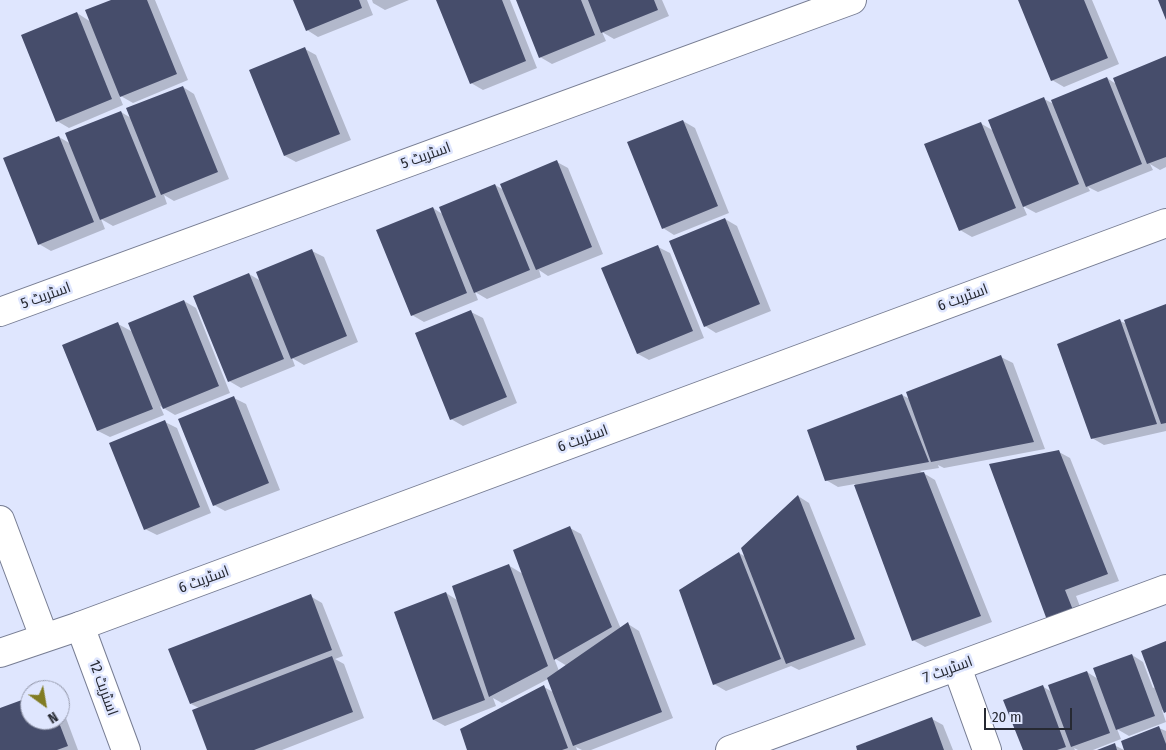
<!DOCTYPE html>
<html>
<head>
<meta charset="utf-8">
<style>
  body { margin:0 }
  #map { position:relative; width:1166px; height:750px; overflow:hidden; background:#dfe6fe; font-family:"Fira Sans Condensed",sans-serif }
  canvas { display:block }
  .north { position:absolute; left:20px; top:680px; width:50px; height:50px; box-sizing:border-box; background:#dfe6fe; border:1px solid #959aac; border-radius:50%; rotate:148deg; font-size:14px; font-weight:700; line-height:20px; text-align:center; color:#262932 }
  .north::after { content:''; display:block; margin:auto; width:18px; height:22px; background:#817c23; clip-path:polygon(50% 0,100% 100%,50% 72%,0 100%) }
  .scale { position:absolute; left:984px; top:708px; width:88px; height:22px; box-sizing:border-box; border:2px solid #262932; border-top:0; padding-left:6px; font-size:15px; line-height:18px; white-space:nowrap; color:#262932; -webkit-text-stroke:4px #dfe6fe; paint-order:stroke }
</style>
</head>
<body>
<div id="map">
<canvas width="1166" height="750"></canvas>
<div class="north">N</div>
<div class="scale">20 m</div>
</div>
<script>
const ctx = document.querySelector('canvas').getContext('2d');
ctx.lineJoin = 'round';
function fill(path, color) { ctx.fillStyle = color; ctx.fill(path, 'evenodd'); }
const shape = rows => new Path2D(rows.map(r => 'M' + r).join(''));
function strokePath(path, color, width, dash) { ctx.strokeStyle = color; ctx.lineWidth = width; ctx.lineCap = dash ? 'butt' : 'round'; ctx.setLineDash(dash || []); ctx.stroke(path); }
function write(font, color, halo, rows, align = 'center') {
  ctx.font = font + ' "Fira Sans Condensed",Cairo,sans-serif'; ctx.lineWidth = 5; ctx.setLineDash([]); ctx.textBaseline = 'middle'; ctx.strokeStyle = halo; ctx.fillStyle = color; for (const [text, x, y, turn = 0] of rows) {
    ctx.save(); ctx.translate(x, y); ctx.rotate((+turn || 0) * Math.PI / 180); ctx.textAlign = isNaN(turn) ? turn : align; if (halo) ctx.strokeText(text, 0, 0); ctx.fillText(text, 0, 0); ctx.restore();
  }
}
const shadow = shape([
  [114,0,155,0,188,80,133,103,119,95,123,105,69,128,57,121,77,13,91,22],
  [294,0,367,0,373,15,318,37,307,30],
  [372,0,409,0,385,10,373,3],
  [438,0,510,0,537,68,483,90,471,83],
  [517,0,662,0,669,16,614,39,602,32,606,41,552,64,540,57],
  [1020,0,1092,0,1119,64,1064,87,1052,80],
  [305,49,316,55,351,140,296,162,285,156],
  [1166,57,1166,167,1160,170,1150,164,1153,170,1098,192,1088,187,1090,191,1036,213,1023,206,1027,215,972,237,960,230,980,123,994,131,1044,99,1054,104,1107,78,1116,84],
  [183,87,194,94,229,179,174,201,164,195,167,204,113,226,101,219,105,229,51,251,39,244,59,137,71,144,121,112,131,118],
  [683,121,695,128,729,213,674,235,663,228],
  [557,162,568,168,603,254,548,276,539,270,541,277,487,299,475,292,478,300,424,322,412,315,433,208,444,215,495,185,504,190],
  [725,219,737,226,771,311,716,333,705,326],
  [658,247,670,253,704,338,649,360,638,354],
  [312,251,324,257,358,342,304,365,292,358,295,366,241,388,229,381,249,274,261,281],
  [184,301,196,308,230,393,175,415,160,406,164,415,110,437,98,431,64,345,118,324,133,332],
  [1166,306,1166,431,1104,445,1092,438,1120,321,1127,324],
  [471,312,483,318,517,403,463,426,451,419],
  [1001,357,1013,363,1045,449,944,468,938,465,939,468,920,471,935,480,992,622,925,647,913,640,855,484,838,487,826,480,902,395,910,399],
  [234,398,246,404,280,490,225,511,214,505],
  [165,422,177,428,211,513,157,535,145,529],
  [1059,452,1070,458,1119,581,1076,596,1084,617,1060,625],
  [798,496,809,503,866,645,799,670,791,666,726,691,714,684,739,553,746,557],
  [570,528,581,534,621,629,628,624,639,631,673,718,591,750,582,750,576,747,577,750,468,750,544,687,553,692,548,679,502,703,493,698,496,706,445,726,434,720,446,593,457,600,508,565,523,574],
  [554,658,567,666,559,671],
  [310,596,322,603,343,656,335,659,344,664,364,718,282,750,209,750,199,708,191,704],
  [1166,643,1166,712,1162,710,1166,722,1129,736,1117,729,1121,739,1093,750,1078,750,1074,748,1075,750,1024,750,1042,686,1052,692,1087,672,1098,679,1132,655,1143,662,1153,688,1156,687],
  [30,698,30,720,60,720,60,702,78,750,0,750,0,709],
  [932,719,943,725,953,750,859,750],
  [1159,728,1166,731,1166,750,1125,750],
  [1114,745,1124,750,1100,750]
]);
const building = shape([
  [111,0,147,0,177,74,120,97,85,10],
  [293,0,359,0,362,8,306,31],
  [436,0,502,0,526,61,470,84],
  [516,0,581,0,595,35,539,58],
  [588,0,654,0,658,10,601,33],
  [1018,0,1084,0,1108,58,1051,81],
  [1158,0,1166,0,1166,20],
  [77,12,112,99,56,122,21,35],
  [305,47,340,134,284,156,249,70],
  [1166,56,1166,157,1147,164,1113,78],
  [1107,77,1142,164,1086,187,1051,100],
  [183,86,218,172,161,195,126,108],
  [1044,97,1079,184,1023,207,988,120],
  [121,111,156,197,100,220,65,133],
  [683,120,718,206,662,229,627,142],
  [981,122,1016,208,959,231,924,144],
  [59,136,94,222,38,245,3,158],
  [557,160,592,247,536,270,500,184],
  [495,184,530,270,474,293,439,207],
  [433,207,467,293,411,316,376,230],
  [725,218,760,304,704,327,669,241],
  [658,245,693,331,637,354,601,268],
  [312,249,347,336,291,359,256,272],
  [249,273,284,359,228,382,193,296],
  [184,300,219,386,163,409,128,323],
  [1166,304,1166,423,1161,424,1124,320],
  [471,310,507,397,450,420,415,333],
  [1120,319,1157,424,1091,439,1057,344],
  [118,322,153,409,97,431,62,345],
  [1001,355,1034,442,931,462,906,392],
  [902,394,929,462,825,481,807,430],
  [234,396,269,483,213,506,178,419],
  [165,420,200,507,144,530,109,443],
  [1059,450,1108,574,1065,590,1073,610,1047,620,989,464],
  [924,472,981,616,912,641,854,485],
  [798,495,855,639,786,664,741,548],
  [570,526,612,627,554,660,513,550],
  [739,552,781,659,713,685,679,590],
  [509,564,548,666,489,697,452,586],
  [446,592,485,700,433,720,394,612],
  [311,594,332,650,190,704,168,649],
  [628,622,662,712,573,746,547,678],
  [1166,641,1166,712,1164,713,1141,651],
  [1132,654,1155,716,1116,730,1093,668],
  [332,656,353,712,254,750,207,750,192,710],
  [1087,671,1110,733,1071,747,1048,685],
  [544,685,568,748,562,750,467,750,460,729],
  [1043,685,1066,747,1057,750,1023,750,1003,700],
  [30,697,30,720,58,720,68,746,57,750,0,750,0,708],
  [932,717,944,750,857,750,856,746],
  [1159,726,1166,744,1166,750,1124,750,1121,741],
  [1115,743,1117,750,1097,750]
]);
const street = shape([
  [0,312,852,0],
  [0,520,44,637],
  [80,626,126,750],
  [957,667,987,750],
  [730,750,1166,589]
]);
const secondary = shape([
  [0,653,80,626,1166,223]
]);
const streetNames = [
  ["اسٹریٹ 5",426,156,-20],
  ["اسٹریٹ 5",46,296,-20],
  ["اسٹریٹ 6",963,298,-20],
  ["اسٹریٹ 6",583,439,-20],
  ["اسٹریٹ 6",204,580,-20],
  ["اسٹریٹ 7",948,670,-20],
  ["اسٹریٹ 12",103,688,70]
];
fill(shadow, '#0003');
fill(building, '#464d6b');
strokePath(street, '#777d93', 30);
strokePath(secondary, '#777d93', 30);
strokePath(street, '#fff', 28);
strokePath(secondary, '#fff', 28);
write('15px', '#262932', '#dfe6fe', streetNames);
</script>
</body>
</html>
